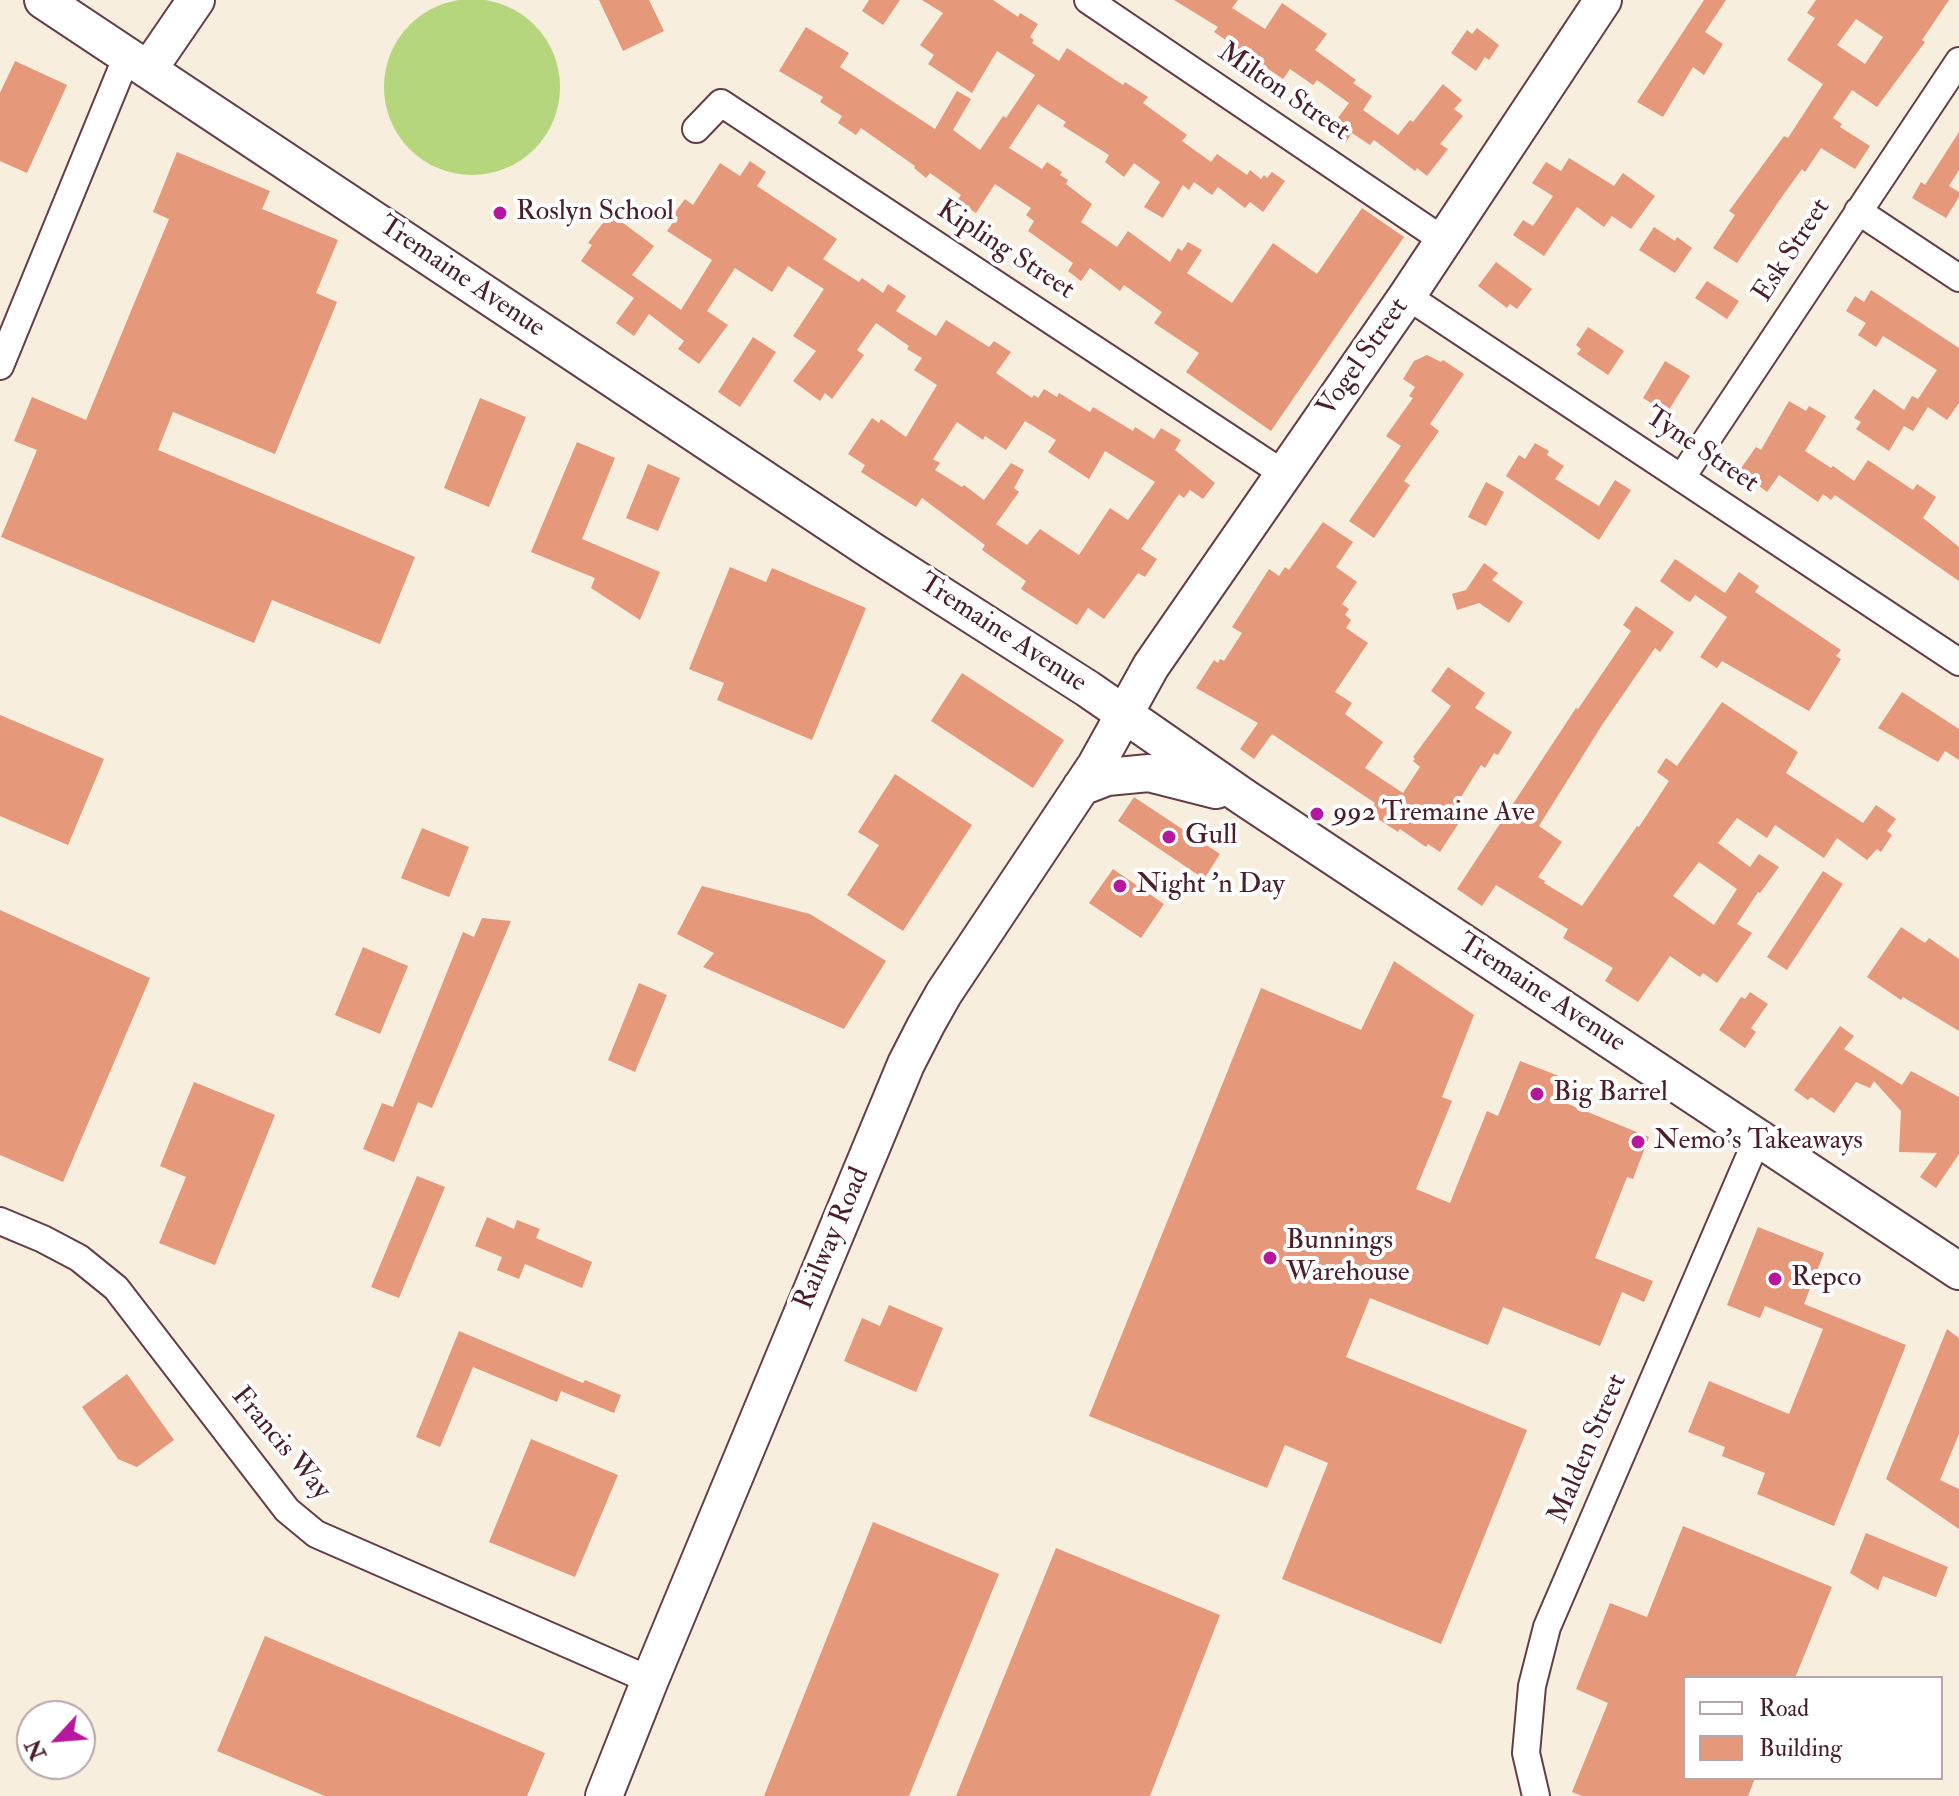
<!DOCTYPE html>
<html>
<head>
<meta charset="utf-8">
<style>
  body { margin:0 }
  #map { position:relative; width:1959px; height:1796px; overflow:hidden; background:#f7eede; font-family:"IM FELL Double Pica",serif }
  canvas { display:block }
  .legend { position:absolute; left:1683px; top:1676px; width:260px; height:104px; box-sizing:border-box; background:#fff; border:2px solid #b7a5aa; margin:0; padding:10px 14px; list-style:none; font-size:24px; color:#4a1f2b }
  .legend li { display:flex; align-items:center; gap:16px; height:40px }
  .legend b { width:40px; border:2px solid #b7a5aa }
  .north { position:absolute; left:16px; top:1700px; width:80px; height:80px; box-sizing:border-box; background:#fff; border:2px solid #b7a5aa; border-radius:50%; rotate:244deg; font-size:22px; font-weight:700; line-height:32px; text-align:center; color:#4a1f2b }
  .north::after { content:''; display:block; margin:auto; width:28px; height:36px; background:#b5179e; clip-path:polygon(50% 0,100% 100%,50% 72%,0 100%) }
</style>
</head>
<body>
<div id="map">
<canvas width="1959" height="1796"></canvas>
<ul class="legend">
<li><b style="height:10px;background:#fff"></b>Road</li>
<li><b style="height:22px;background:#e6987a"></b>Building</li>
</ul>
<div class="north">N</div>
</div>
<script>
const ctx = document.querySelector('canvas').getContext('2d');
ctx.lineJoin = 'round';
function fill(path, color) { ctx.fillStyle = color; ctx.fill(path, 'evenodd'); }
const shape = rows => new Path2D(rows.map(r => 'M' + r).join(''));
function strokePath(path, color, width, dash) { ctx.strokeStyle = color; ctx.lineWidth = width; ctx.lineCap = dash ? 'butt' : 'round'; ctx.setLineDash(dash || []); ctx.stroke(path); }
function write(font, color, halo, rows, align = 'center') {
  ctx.font = font + ' "IM FELL Double Pica",serif'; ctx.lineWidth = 8; ctx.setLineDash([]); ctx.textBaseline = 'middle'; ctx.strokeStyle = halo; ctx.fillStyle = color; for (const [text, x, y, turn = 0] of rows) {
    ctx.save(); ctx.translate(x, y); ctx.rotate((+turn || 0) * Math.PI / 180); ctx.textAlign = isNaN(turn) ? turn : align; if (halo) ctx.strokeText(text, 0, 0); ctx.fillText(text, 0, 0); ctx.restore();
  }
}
const green = shape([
  '384 87a88 88 0 1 1 176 0a88 88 0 1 1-176 0Z'
]);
const building = shape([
  [599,0,649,0,664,31,623,51],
  [869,0,900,0,883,25,862,11],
  [922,0,993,0,1018,17,1020,13,1038,24,1030,37,1034,40,1032,43,1059,61,1067,48,1123,85,1125,82,1148,97,1143,103,1187,135,1182,141,1211,162,1217,154,1247,175,1250,170,1261,179,1264,175,1267,178,1272,172,1285,181,1263,212,1250,202,1245,208,1218,187,1212,195,1194,182,1189,190,1183,185,1163,218,1144,207,1160,182,1134,163,1124,177,1105,162,1109,155,1063,126,1066,122,1038,104,1009,148,1042,169,1047,162,1062,172,1060,175,1068,180,1066,184,1092,204,1081,222,1117,247,1128,231,1170,262,1178,248,1182,251,1188,242,1202,250,1187,273,1232,303,1273,243,1317,274,1362,208,1404,237,1271,431,1186,372,1199,353,1154,323,1162,312,1124,285,1120,291,1090,268,1081,281,1068,271,1073,263,1028,231,1034,221,1026,215,1031,208,995,184,976,213,957,201,961,195,930,173,926,178,914,168,915,166,861,128,856,135,838,123,842,116,820,102,823,97,779,71,806,27,849,53,840,67,935,129,957,91,971,99,953,130,980,150,1003,116,1006,118,1035,75,997,51,972,93,928,64,934,55,920,45,943,13],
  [1174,0,1238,0,1232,8,1265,29,1282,3,1327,34,1315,50,1356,80,1353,83,1372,96,1363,110,1398,135,1410,120,1413,122,1443,84,1462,100,1454,109,1463,116,1440,144,1448,149,1427,176,1417,168,1415,171,1374,140,1370,145,1352,133,1346,142,1329,130,1349,103,1317,80,1313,85,1290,69,1283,79,1214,32,1218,27],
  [1704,0,1726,0,1705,32,1723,44,1704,75,1693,67,1663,117,1637,102],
  [1816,0,1949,0,1922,40,1925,42,1877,107,1852,90,1833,118,1842,124,1840,127,1870,146,1855,169,1821,148,1805,172,1802,169,1781,198,1737,263,1713,248,1735,215,1729,211,1784,136,1788,138,1823,84,1787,60,1815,18,1807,13],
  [1856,19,1883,37,1865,64,1837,45],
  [1477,28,1499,45,1489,60,1485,57,1476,71,1451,53,1467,30,1472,34],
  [15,61,67,85,27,173,0,161,0,93],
  [1959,132,1959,170,1949,186,1959,192,1959,197,1946,218,1912,198,1921,182,1925,185],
  [177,152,270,191,262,209,338,240,316,293,337,302,275,454,173,412,158,450,415,557,380,644,272,600,254,643,1,537,37,450,14,441,32,397,86,420,169,219,153,212],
  [1569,158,1614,186,1623,173,1655,196,1631,229,1612,216,1604,227,1577,207,1544,256,1513,235,1523,220,1533,226,1553,196,1532,183,1546,162,1561,171],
  [750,161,766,172,757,186,837,239,823,259,859,282,862,278,883,293,888,284,906,296,896,311,936,336,946,320,989,347,994,341,1011,352,996,373,1032,398,1034,395,1038,398,1044,389,1057,397,1059,393,1090,412,1093,407,1133,431,1135,427,1154,439,1161,428,1181,440,1175,450,1215,483,1203,499,1190,490,1184,498,1179,494,1141,549,1157,559,1145,577,1138,573,1104,619,1088,608,1077,625,1021,589,1026,581,982,550,985,545,922,498,916,507,861,472,865,465,848,454,872,418,879,423,881,419,906,437,937,385,914,370,922,358,907,349,909,346,876,323,857,350,864,355,832,399,825,393,820,401,793,381,816,351,793,336,824,289,788,266,772,292,735,268,707,311,728,325,699,364,678,349,684,341,649,314,634,336,616,323,634,298,581,261,592,245,588,243,599,228,611,214,654,246,632,275,681,310,712,260,667,231,676,218,673,215,685,199,693,205,720,163,740,176],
  [1025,421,1056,440,1048,452,1089,479,1105,451,1155,482,1128,520,1110,508,1079,555,1040,529,1027,545,996,524,1019,492,1014,488,1024,470,1011,463,984,500,964,485,962,487,935,470,940,463,933,459,957,422,983,440,985,436,1006,450],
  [1654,227,1675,241,1677,237,1692,248,1675,273,1639,250],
  [1496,262,1532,289,1517,309,1510,304,1507,308,1478,286],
  [1707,281,1739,301,1727,319,1695,298],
  [1871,290,1959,348,1959,403,1947,420,1928,407,1913,431,1904,426,1889,451,1856,429,1861,422,1854,418,1874,389,1904,410,1912,396,1918,399,1937,370,1883,336,1876,347,1858,335,1866,323,1846,311,1855,296,1864,302],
  [1588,327,1624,351,1608,375,1577,354,1581,349,1576,345],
  [753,337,776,352,740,407,718,392],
  [1427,355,1441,362,1443,360,1464,374,1430,424,1439,431,1404,481,1410,485,1374,538,1349,521,1401,446,1386,436,1413,398,1409,396,1415,387,1403,379,1414,361],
  [1665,361,1690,376,1667,413,1643,398],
  [480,398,526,417,489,507,444,488],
  [1789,401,1806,411,1809,406,1826,416,1805,451,1831,468,1833,466,1854,481,1868,460,1913,490,1917,484,1936,497,1923,518,1959,547,1959,581,1835,495,1831,500,1823,494,1818,502,1779,475,1767,492,1739,471,1756,447,1761,450],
  [577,442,615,458,582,539,660,572,640,620,591,588,595,578,531,552],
  [1535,443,1549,451,1547,455,1564,466,1555,479,1599,506,1615,480,1631,490,1599,540,1506,476,1519,455,1525,459],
  [648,464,680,478,658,531,626,518],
  [1486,482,1504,492,1486,526,1468,517],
  [1323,522,1353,542,1336,567,1357,582,1342,604,1349,609,1345,615,1351,620,1346,628,1368,643,1335,692,1352,703,1345,714,1383,742,1365,768,1403,793,1420,767,1413,761,1415,759,1413,757,1451,706,1431,691,1448,667,1485,693,1475,708,1512,732,1498,755,1494,753,1485,768,1481,765,1456,805,1466,812,1440,852,1428,844,1426,847,1400,829,1398,832,1369,813,1375,803,1272,734,1254,759,1240,749,1258,723,1196,688,1214,660,1218,663,1220,659,1224,661,1242,633,1232,627,1269,569,1279,576,1285,567,1289,570],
  [1675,559,1725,593,1739,572,1759,586,1755,592,1841,650,1836,656,1841,659,1809,711,1722,661,1717,668,1700,657,1727,617,1695,595,1690,602,1686,600,1660,581],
  [1484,563,1498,573,1492,580,1523,602,1509,623,1479,603,1457,610,1452,594,1466,590],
  [730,567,766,582,772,568,866,608,812,740,717,700,724,683,689,669],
  [1636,606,1674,632,1660,652,1655,648,1602,725,1539,826,1562,842,1538,877,1545,881,1544,883,1582,906,1637,826,1639,827,1669,781,1657,772,1666,758,1677,766,1722,702,1798,752,1786,773,1863,823,1876,805,1896,819,1887,831,1892,835,1881,852,1877,849,1867,860,1837,838,1824,858,1775,825,1767,838,1737,818,1718,843,1750,867,1759,854,1779,867,1760,893,1758,892,1737,924,1752,933,1717,983,1703,973,1700,977,1670,956,1638,1002,1605,981,1613,968,1563,938,1568,929,1496,885,1482,906,1457,889,1576,708,1578,709,1631,631,1623,625],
  [1699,862,1737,889,1714,925,1673,896],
  [962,673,1064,740,1033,788,931,721],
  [1902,692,1959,729,1959,760,1945,751,1938,762,1878,728],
  [0,715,104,759,68,845,0,816],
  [895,774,972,825,903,931,847,895,879,845,858,832],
  [1134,797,1220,854,1204,879,1118,821],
  [422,828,469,847,449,897,401,878],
  [1113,869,1164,904,1141,938,1089,903],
  [1823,871,1843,884,1787,970,1767,957],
  [702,886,810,914,886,961,844,1029,703,967,714,953,677,934],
  [0,910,150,978,63,1182,0,1155],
  [482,918,511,921,432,1108,418,1102,394,1162,363,1149,382,1103,393,1107,463,932,474,937],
  [1901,927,1925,943,1929,938,1959,959,1959,1031,1903,997,1901,1000,1867,977],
  [363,947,408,966,380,1034,335,1015],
  [1394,961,1474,1015,1442,1097,1452,1101,1416,1189,1450,1203,1487,1111,1498,1116,1520,1061,1572,1081,1563,1102,1649,1137,1633,1179,1627,1177,1595,1258,1653,1281,1644,1302,1622,1292,1600,1346,1503,1307,1488,1345,1370,1298,1346,1357,1527,1430,1441,1644,1282,1579,1328,1463,1285,1445,1267,1488,1089,1416,1261,988,1361,1030],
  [639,983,667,995,635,1072,608,1060],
  [1750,992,1768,1004,1751,1028,1756,1032,1745,1048,1719,1030,1741,997,1745,999],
  [1840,1026,1854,1036,1844,1049,1902,1085,1911,1071,1959,1097,1959,1154,1936,1188,1920,1177,1937,1153,1899,1152,1901,1111,1874,1081,1870,1088,1856,1082,1834,1113,1811,1097,1808,1100,1794,1090],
  [194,1082,275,1115,215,1265,159,1243,186,1177,160,1166],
  [417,1176,445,1187,399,1298,371,1287],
  [487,1217,514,1229,517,1220,540,1229,536,1238,592,1262,582,1288,525,1264,519,1279,497,1270,502,1257,475,1246],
  [1758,1227,1824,1253,1804,1304,1906,1345,1834,1526,1757,1494,1765,1473,1722,1456,1725,1447,1688,1432,1709,1381,1789,1414,1823,1329,1765,1306,1760,1318,1727,1305],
  [889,1305,943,1328,916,1392,844,1361,862,1318,880,1326],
  [1947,1329,1959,1338,1959,1434,1940,1480,1959,1489,1959,1529,1886,1479],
  [459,1331,583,1383,585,1380,621,1395,614,1413,561,1391,557,1402,473,1367,440,1447,416,1437],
  [127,1374,174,1440,137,1467,118,1459,82,1407],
  [531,1439,618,1475,575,1577,489,1542],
  [873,1522,999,1574,909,1796,764,1796],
  [1683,1526,1832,1587,1795,1678,1685,1678,1685,1778,1755,1778,1748,1796,1582,1796,1572,1792,1608,1703,1576,1689,1610,1603,1647,1617],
  [1866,1533,1948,1567,1936,1597,1883,1576,1878,1590,1850,1573],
  [1056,1548,1220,1615,1150,1796,956,1796],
  [265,1636,545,1753,527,1796,325,1796,217,1751]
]);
const street = shape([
  [1088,0,1443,240],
  [696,129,721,103,1284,474],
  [1858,211,1959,278],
  [1407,296,1959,662],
  [0,366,127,56],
  [1682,477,1959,61],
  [0,1221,43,1239,79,1258,116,1288,287,1510,316,1534,650,1680],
  [1536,1796,1526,1753,1532,1686,1547,1627,1758,1137]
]);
const secondary = shape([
  [43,0,872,551,1088,689,1245,798,1959,1271],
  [148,70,196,0],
  [1081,787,1107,777,1149,773,1216,790],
  [604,1796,650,1680,906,1064,926,1025,944,993,1096,765,1151,666,1407,296,1603,0]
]);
const markers = [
  [500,213,8,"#b5179e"],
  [1317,814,8,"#b5179e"],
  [1169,837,8,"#b5179e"],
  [1120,886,8,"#b5179e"],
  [1537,1094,8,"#b5179e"],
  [1638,1142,8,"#b5179e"],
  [1270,1258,8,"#b5179e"],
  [1775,1279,8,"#b5179e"]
];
const streetNames = [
  ["Milton Street",1283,93,34],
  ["Kipling Street",1005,251,33],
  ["Esk Street",1793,251,-57],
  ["Tremaine Avenue",461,278,34],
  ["Vogel Street",1364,358,-55],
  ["Tyne Street",1701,451,34],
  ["Tremaine Avenue",1002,634,33],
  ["Tremaine Avenue",1541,994,33],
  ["Railway Road",833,1239,-67],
  ["Francis Way",280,1444,50],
  ["Malden Street",1589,1449,-67]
];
const poiNames = [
  ["Roslyn School",516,213],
  ["992 Tremaine Ave",1333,814],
  ["Gull",1185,837],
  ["Night 'n Day",1136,886],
  ["Big Barrel",1553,1094],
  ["Nemo's Takeaways",1654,1142],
  ["Bunnings",1286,1242],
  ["Warehouse",1286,1274],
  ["Repco",1791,1279]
];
fill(green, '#b6d67d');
fill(building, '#e6987a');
strokePath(street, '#643e46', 30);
strokePath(secondary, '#643e46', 40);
strokePath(street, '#fff', 26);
strokePath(secondary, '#fff', 36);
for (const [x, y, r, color] of markers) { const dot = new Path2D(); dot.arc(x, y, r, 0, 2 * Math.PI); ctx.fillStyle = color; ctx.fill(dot); strokePath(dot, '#fff', 3); }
write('28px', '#4a1f2b', '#fff', streetNames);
write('28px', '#4a1f2b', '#fff', poiNames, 'left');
</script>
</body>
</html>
